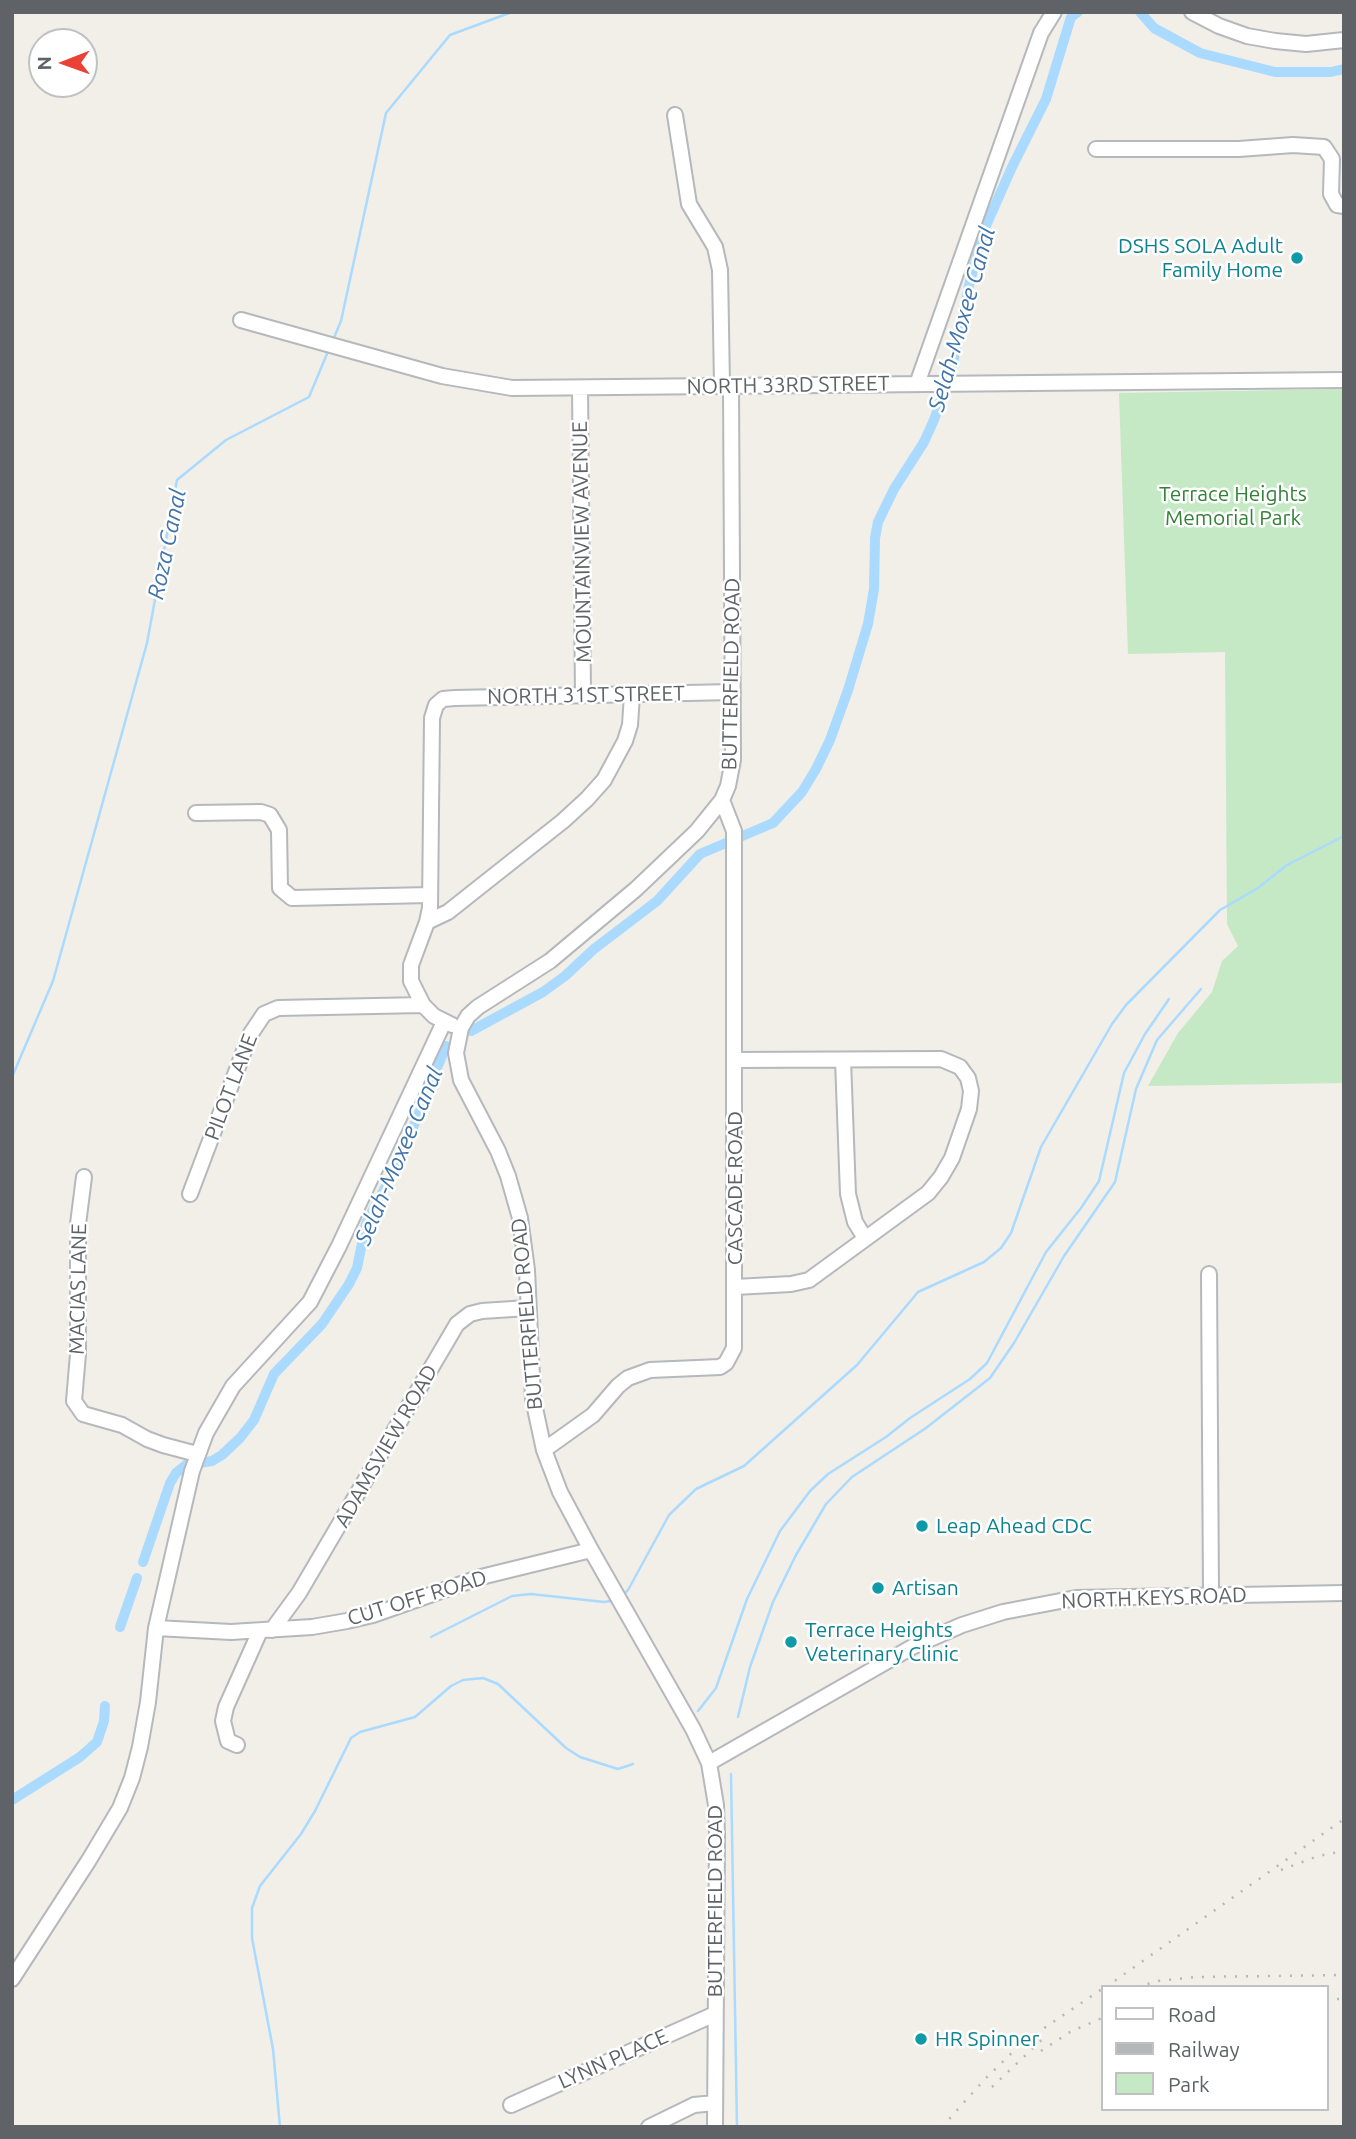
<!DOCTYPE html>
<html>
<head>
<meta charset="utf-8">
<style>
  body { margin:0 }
  #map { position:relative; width:1356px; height:2139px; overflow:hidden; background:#f1efe8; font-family:Ubuntu,sans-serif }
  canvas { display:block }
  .frame { position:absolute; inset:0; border:14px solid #5f6368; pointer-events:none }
  .legend { position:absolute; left:1101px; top:1985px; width:228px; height:126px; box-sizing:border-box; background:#fff; border:2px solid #bfc1c3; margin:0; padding:9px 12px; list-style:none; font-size:21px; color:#5f6368 }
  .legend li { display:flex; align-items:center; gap:14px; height:35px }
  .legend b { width:35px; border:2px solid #bfc1c3 }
  .north { position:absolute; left:28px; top:28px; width:70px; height:70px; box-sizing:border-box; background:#fff; border:2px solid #bfc1c3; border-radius:50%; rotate:269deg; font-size:19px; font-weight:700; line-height:28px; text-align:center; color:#5f6368 }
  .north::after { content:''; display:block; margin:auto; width:24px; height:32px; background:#ea4335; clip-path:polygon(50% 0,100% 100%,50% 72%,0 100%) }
</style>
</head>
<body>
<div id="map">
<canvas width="1356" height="2139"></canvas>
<div class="frame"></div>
<ul class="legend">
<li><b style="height:9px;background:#fff"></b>Road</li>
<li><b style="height:9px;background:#b6b7b8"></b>Railway</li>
<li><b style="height:19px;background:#c5e8c5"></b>Park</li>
</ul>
<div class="north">N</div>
</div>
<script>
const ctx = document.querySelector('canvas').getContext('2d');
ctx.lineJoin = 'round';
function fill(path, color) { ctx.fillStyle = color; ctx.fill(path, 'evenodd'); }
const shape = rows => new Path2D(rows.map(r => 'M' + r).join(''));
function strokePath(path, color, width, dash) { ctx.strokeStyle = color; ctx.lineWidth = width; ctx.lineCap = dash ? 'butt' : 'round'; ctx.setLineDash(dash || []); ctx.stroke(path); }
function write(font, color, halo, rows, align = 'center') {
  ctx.font = font + ' Ubuntu,sans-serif'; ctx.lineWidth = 5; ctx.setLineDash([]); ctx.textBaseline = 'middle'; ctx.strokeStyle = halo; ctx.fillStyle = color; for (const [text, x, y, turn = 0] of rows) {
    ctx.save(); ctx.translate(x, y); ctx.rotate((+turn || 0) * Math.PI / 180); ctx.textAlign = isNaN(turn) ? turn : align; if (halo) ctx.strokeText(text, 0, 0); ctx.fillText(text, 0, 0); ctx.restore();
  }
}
const green = shape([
  [1344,389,1344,1083,1148,1086,1178,1033,1212,992,1222,961,1238,946,1227,924,1225,652,1128,654,1119,393]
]);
const stream = shape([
  [333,340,341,321,386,113,450,35,512,12],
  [12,1077,53,981,147,643,177,480,226,440,309,397,329,349],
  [625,1593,628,1590,669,1515,696,1489,744,1466,857,1365,918,1292,984,1262,1001,1248,1011,1233,1041,1147,1112,1024,1126,1005,1220,910,1258,888,1287,865,1344,836],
  [431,1637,512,1596,531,1594,604,1602,611,1601],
  [698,1711,716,1688,747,1599,780,1531,810,1491,828,1474,886,1437,910,1418,970,1379,987,1363,1046,1252,1081,1208,1099,1181,1124,1073,1145,1034,1169,999],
  [738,1717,750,1667,773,1602,796,1555,826,1504,852,1477,926,1428,990,1378,1014,1343,1064,1256,1115,1182,1136,1089,1157,1040,1201,989],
  [731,1774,737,2127],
  [280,2127,273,2049,252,1938,252,1908,260,1886,301,1834,315,1811,351,1738,360,1732,415,1717,451,1686,463,1680,483,1678,498,1684,566,1748,580,1757,618,1769,633,1764]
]);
const canal = shape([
  [1140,12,1154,28,1200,53,1275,72,1331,72,1344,69],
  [471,1031,543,992,565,976,594,949,657,901,700,854,773,823,802,792,816,769,830,740,848,690,868,624,874,589,875,538,878,522,894,489,924,442,934,420,952,368,970,281,985,228,1012,167,1046,99,1071,17,1078,12],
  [143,1562,170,1483,176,1473,186,1465,212,1461,222,1455,240,1438,254,1420,274,1374,322,1324,349,1284,357,1268,366,1223,400,1160,446,1046],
  [120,1627,137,1578],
  [12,1800,80,1757,97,1742,104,1721,105,1706]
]);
const minor = shape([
  [1192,12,1219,26,1247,36,1275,41,1306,44,1344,40],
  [675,115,689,204,715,247,720,270,722,385],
  [1096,149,1239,149,1293,145,1324,147,1332,159,1331,194,1337,205,1344,206],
  [241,320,442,376,512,388,1344,380],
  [917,384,1041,33,1054,12],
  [580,388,583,695],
  [196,813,261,812,270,815,279,830,280,888,292,898,430,895],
  [427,922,448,912,563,821,587,799,604,780,625,741,630,725,632,695],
  [452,1025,434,1016,423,1005,411,981,411,965,427,922,430,908,432,718,436,705,443,699,455,698,733,692],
  [735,1060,941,1059,960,1067,968,1078,971,1091,969,1109,952,1158,941,1177,928,1193,809,1280,791,1284,735,1287],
  [843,1060,848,1194,855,1222,865,1238],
  [84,1177,78,1224,78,1354,74,1401,83,1414,122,1425,147,1439,163,1445,197,1454],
  [190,1194,250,1035,264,1014,278,1008,423,1005],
  [1209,1274,1211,1594],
  [544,1450,593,1415,618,1386,628,1378,650,1370,720,1367,726,1363,734,1348,734,831,722,800],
  [156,1628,231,1632,312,1627,347,1621,373,1615,481,1577,591,1550],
  [272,1630,299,1593,457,1324,470,1314,482,1311,528,1308],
  [237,1745,228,1741,223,1721,226,1707,260,1631],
  [709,1763,914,1646,962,1625,1003,1612,1076,1598,1344,1593],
  [12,1979,89,1860,120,1808,132,1778,140,1747,148,1702,156,1628,192,1471,206,1433,233,1386,310,1302,339,1246,444,1022],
  [511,2105,715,2014],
  [649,2127,694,2105,715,2103],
  [715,2127,717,1835,716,1805,709,1763,693,1729,591,1550,560,1492,544,1450,533,1399,527,1270,520,1218,508,1176,498,1151,461,1080,456,1053,461,1028,468,1016,478,1007,550,961,636,889,697,831,722,800,728,786,733,760,731,385]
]);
const rail = shape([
  [1281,1870,1318,1856,1344,1851],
  [1106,1987,1344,1819],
  [1137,1987,1158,1981,1196,1977,1344,1975],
  [1326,1999,1344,1999],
  [1041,2051,1070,2032,1102,2018],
  [992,2087,1048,2034],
  [942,2127,985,2079,1022,2043,1102,1989]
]);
const markers = [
  [1297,258,7,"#0f9aa8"],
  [922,1526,7,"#0f9aa8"],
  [878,1588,7,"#0f9aa8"],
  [791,1642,7,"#0f9aa8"],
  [921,2039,7,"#0f9aa8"]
];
const cultureNames = [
  ["DSHS SOLA Adult",1283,246,"right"],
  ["Family Home",1283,270,"right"],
  ["Leap Ahead CDC",936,1526],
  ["Artisan",892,1588],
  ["Terrace Heights",805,1630],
  ["Veterinary Clinic",805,1654],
  ["HR Spinner",935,2039]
];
const streetNames = [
  ["NORTH 33RD STREET",788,385,-1],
  ["MOUNTAINVIEW AVENUE",582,542,-91],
  ["BUTTERFIELD ROAD",731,674,-89],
  ["NORTH 31ST STREET",586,695,-1],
  ["PILOT LANE",231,1087,-69],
  ["CASCADE ROAD",735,1188,-90],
  ["MACIAS LANE",78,1289,-89],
  ["BUTTERFIELD ROAD",527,1314,-95],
  ["ADAMSVIEW ROAD",386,1446,-60],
  ["CUT OFF ROAD",417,1598,-17],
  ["NORTH KEYS ROAD",1154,1598,-2],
  ["BUTTERFIELD ROAD",715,1901,-90],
  ["LYNN PLACE",613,2059,-24]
];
const parkNames = [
  ["Terrace Heights",1233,494],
  ["Memorial Park",1233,518]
];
const waterNames = [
  ["Selah-Moxee Canal",962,319,-74],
  ["Roza Canal",167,544,-78],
  ["Selah-Moxee Canal",399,1156,-67]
];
fill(green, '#c5e8c5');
strokePath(stream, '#aadaff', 2.5);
strokePath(canal, '#aadaff', 10);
strokePath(minor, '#b5b8bc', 18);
strokePath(minor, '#fff', 14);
strokePath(rail, '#b6b7b8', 2.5, [2, 9]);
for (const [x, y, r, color] of markers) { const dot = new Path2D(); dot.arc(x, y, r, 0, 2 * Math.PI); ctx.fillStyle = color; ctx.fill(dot); strokePath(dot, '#fff', 2.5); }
write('21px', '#0d838f', '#fff', cultureNames, 'left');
write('21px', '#5f6368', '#fff', streetNames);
write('21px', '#348238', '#fff', parkNames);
write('italic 23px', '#4174aa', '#fff', waterNames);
</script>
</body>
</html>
